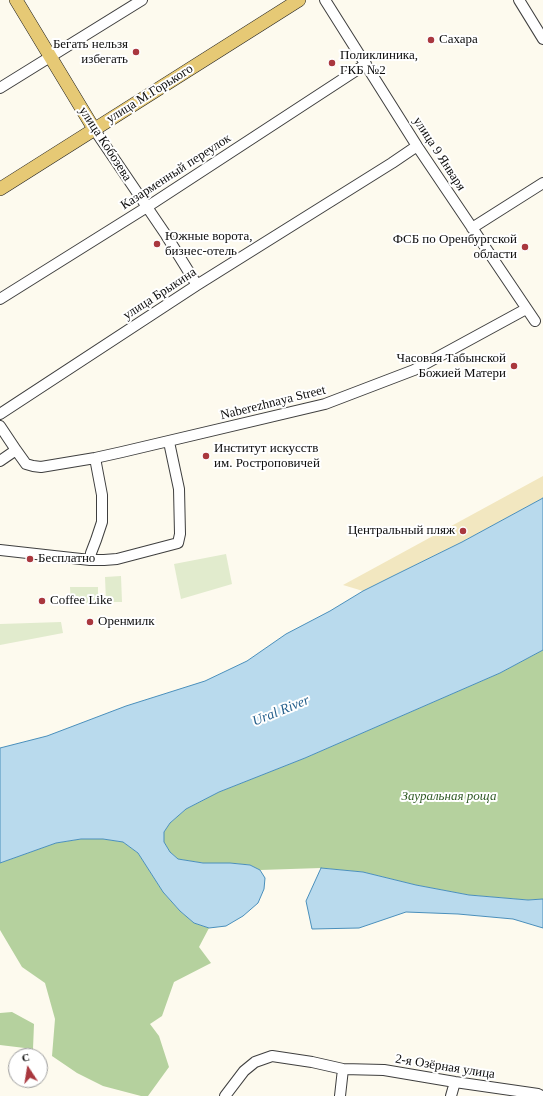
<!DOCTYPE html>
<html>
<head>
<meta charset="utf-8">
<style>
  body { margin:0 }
  #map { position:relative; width:543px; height:1096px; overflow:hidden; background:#fdfaee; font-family:"Times New Roman",serif }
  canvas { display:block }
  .north { position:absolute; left:8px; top:1048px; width:40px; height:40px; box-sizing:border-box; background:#fff; border:1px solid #9e9e9e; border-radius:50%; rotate:348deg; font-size:11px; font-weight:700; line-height:16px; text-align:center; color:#0c0c0c }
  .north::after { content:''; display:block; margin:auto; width:14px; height:18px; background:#a9373e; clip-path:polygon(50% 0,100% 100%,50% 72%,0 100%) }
</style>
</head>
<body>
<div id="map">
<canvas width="543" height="1096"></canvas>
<div class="north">С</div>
</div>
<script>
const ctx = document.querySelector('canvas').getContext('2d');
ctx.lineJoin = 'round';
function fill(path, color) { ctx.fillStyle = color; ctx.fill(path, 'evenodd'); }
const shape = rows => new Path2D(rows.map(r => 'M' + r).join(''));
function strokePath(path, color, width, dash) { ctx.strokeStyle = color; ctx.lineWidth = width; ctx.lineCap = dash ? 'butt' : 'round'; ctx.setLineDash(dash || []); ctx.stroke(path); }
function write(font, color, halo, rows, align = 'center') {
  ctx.font = font + ' "Times New Roman",serif'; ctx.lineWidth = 4; ctx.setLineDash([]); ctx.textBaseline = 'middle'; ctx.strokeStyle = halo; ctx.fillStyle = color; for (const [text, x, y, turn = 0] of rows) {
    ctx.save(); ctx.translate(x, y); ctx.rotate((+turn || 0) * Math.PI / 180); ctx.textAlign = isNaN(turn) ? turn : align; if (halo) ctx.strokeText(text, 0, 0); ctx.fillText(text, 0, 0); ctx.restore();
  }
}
const forest = shape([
  [543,650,543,899,528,900,469,895,416,885,363,872,321,868,260,870,250,865,230,863,203,863,178,859,170,852,164,842,164,832,170,823,186,809,219,792,305,758,500,673],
  [81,839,103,839,123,842,138,853,163,892,180,911,194,923,209,928,199,947,211,963,174,982,162,1016,150,1024,159,1036,169,1067,148,1096,141,1096,103,1086,77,1073,52,1056,55,1019,45,983,22,967,0,930,0,863,56,843],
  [12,1012,34,1024,33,1049,0,1045,0,1013]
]);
const sand = shape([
  [543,476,543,498,462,542,393,576,363,591,343,585]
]);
const pitch = shape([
  [226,554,232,584,181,599,174,564],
  [121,576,122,602,106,602,105,577],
  [70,587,98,587,98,603,71,604],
  [61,622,63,633,0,645,0,624]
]);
const water = shape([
  [543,498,543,650,500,673,305,758,219,792,186,809,170,823,164,832,164,842,170,852,178,859,203,863,230,863,250,865,260,870,265,878,264,889,258,903,243,916,226,926,209,928,194,923,180,911,163,892,138,853,123,842,103,839,81,839,56,843,0,863,0,748,47,736,126,706,205,681,247,661,286,634,330,611,363,591,393,576,462,542,543,498],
  [321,868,363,872,416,885,469,895,528,900,543,899,543,928,513,919,458,914,406,912,359,928,312,929,306,901,321,868]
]);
const minor = shape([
  [325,0,417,146,535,321],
  [519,0,543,39],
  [0,88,142,0],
  [94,129,166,235,197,285],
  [472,228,543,183],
  [0,299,147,207,366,64],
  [0,414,197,285,392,163,417,146],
  [0,426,16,450,26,464,33,466,41,467,95,458,122,452,325,404,414,370,526,309],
  [0,461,16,450],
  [0,550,90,560,104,560,117,559,178,543,180,534,179,489,169,442],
  [90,560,91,553,96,540,102,522,102,495,95,458],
  [225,1096,244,1071,255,1062,272,1056,312,1062,343,1069,384,1070,455,1082,538,1094,542,1096],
  [340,1096,343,1069],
  [451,1096,455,1082]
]);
const major = shape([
  [16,0,94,129],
  [0,189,299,0]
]);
const markers = [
  [431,40,4,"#a9373e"],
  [136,52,4,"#a9373e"],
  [332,63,4,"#a9373e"],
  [157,244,4,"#a9373e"],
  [525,247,4,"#a9373e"],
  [514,366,4,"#a9373e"],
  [206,456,4,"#a9373e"],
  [463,531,4,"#a9373e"],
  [30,559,4,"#a9373e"],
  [42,601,4,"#a9373e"],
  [90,622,4,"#a9373e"]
];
const poiNames = [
  ["Сахара",439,40],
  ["Бегать нельзя",128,45,"right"],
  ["избегать",128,60,"right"],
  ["Поликлиника,",340,56],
  ["ГКБ №2",340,71],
  ["Южные ворота,",165,237],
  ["бизнес-отель",165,252],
  ["ФСБ по Оренбургской",517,240,"right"],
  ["области",517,255,"right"],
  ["Часовня Табынской",506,359,"right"],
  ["Божией Матери",506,374,"right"],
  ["Институт искусств",214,449],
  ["им. Ростроповичей",214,464],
  ["Центральный пляж",455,531,"right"],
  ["Бесплатно",38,559],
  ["Coffee Like",50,601],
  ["Оренмилк",98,622]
];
const streetNames = [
  ["улица М.Горького",150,94,-32],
  ["улица Кобозева",105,144,57],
  ["улица 9 Января",439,154,57],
  ["Казарменный переулок",176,172,-33],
  ["улица Брыкина",160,294,-33],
  ["Naberezhnaya Street",273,403,-14],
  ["2-я Озёрная улица",445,1067,9]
];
const parkNames = [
  ["Зауральная роща",449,797]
];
const waterNames = [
  ["Ural River",281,711,-22]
];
fill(forest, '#b5d19e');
fill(sand, '#f2e7c0');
fill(pitch, '#e1ebcd');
fill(water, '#b9daed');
strokePath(water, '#4a8fbb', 1);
strokePath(minor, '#3f3f3f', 12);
strokePath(major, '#1d1d1d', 14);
strokePath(minor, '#fff', 10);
strokePath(major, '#e6c975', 13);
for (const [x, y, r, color] of markers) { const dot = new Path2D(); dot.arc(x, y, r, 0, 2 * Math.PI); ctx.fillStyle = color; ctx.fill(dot); strokePath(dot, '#fff', 1.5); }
write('13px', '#0c0c0c', '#fff', poiNames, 'left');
write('13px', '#0c0c0c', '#fff', streetNames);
write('italic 13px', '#315b26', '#fff', parkNames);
write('italic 14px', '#27618d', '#fff', waterNames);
</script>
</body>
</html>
